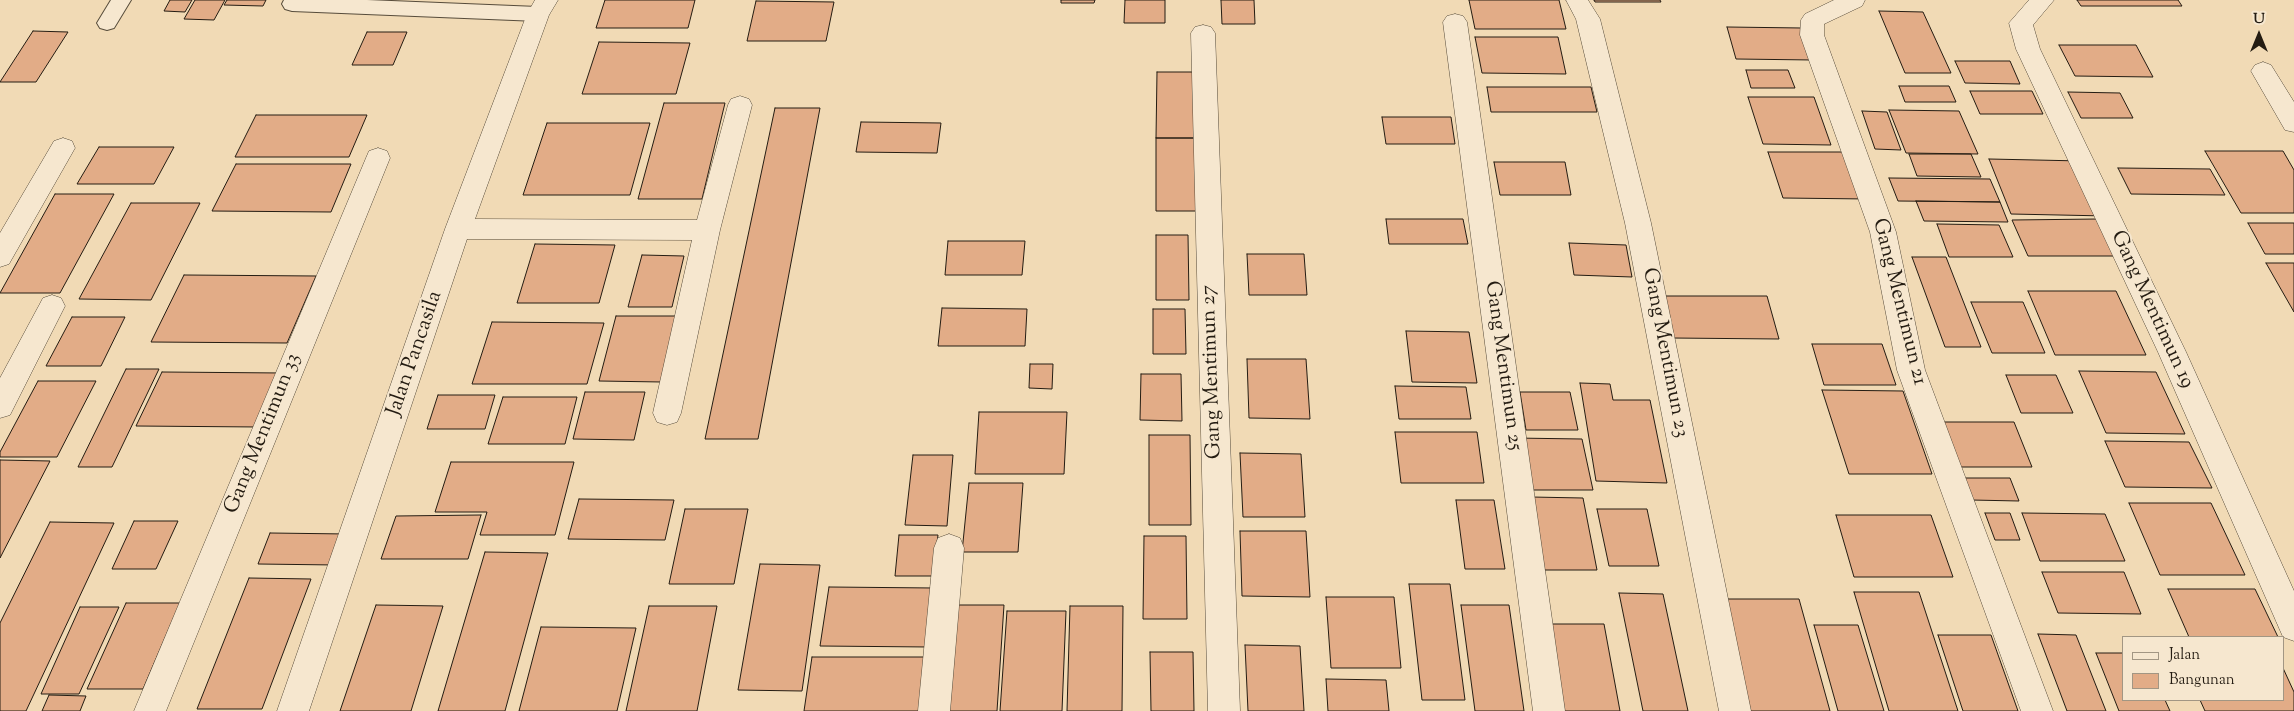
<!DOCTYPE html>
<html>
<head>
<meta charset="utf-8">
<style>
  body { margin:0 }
  #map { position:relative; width:2294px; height:711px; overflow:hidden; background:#f1dab5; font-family:"Sorts Mill Goudy",serif }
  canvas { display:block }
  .legend { position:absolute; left:2122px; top:636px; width:162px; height:65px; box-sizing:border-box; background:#f6e7cf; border:1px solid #a29683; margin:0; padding:6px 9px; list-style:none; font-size:15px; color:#241c12 }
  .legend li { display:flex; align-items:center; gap:10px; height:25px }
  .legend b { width:25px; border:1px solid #a29683 }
  .north { position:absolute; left:2234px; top:10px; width:50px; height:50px; -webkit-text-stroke:4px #f6e7cf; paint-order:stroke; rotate:0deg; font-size:14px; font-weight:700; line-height:20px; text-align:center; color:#241c12 }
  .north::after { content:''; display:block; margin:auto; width:18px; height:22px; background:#241c12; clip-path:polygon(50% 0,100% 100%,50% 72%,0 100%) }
</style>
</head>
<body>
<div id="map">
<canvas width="2294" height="711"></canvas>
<ul class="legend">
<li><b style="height:6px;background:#f6e7cf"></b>Jalan</li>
<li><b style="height:14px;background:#e2ac87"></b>Bangunan</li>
</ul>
<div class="north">U</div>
</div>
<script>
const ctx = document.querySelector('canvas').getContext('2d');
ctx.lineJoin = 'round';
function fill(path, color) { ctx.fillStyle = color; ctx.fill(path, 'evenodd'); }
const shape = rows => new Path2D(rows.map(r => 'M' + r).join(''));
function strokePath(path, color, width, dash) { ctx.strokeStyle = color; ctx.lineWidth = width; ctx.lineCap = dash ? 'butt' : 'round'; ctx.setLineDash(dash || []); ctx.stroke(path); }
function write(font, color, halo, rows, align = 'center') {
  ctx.font = font + ' "Sorts Mill Goudy",serif'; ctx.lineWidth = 4; ctx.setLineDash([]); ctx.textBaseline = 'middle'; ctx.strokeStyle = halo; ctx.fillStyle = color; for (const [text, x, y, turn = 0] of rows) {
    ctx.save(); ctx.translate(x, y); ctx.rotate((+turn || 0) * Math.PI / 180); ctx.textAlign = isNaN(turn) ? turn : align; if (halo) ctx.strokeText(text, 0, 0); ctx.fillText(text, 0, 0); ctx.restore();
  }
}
const building = shape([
  [170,0,192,0,185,12,164,11,170,0],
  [195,0,225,0,214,20,184,19,195,0],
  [227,0,266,0,263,6,224,5,227,0],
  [605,0,695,0,688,28,596,28,605,0],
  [1061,0,1095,0,1094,3,1061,3,1061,0],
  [1125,0,1165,0,1165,23,1124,23,1125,0],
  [1221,0,1254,0,1255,24,1222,24,1221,0],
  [1469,0,1559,0,1566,29,1475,29,1469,0],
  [1594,0,1660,0,1661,2,1595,2,1594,0],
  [2077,0,2178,0,2182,6,2081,6,2077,0],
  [756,1,834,2,826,41,747,41,756,1],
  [1879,11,1923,12,1951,73,1905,73,1879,11],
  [1727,27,1802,28,1813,60,1736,59,1727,27],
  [33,31,68,32,36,82,0,82,33,31],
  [367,32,407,32,393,65,352,65,367,32],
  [1475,37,1558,37,1566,74,1482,73,1475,37],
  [599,42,690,43,676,94,582,94,599,42],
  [2059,45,2136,45,2153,77,2075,76,2059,45],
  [1955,61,2010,61,2020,84,1965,83,1955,61],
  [1746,70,1788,70,1795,88,1751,88,1746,70],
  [1157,72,1199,72,1200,138,1156,138,1157,72],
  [1899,86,1949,86,1956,102,1905,102,1899,86],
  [1487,87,1591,87,1597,112,1491,112,1487,87],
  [1970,91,2032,91,2043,114,1980,114,1970,91],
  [2068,92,2120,93,2133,118,2081,118,2068,92],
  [1748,97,1814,97,1831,145,1763,144,1748,97],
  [664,103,725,103,702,199,638,199,664,103],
  [775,108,820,108,758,439,705,439,775,108],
  [1889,110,1959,111,1978,154,1906,153,1889,110],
  [1862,111,1887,112,1901,150,1875,149,1862,111],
  [256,115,367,115,349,157,235,157,256,115],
  [1382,117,1451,117,1455,144,1386,144,1382,117],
  [861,122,941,123,937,153,856,152,861,122],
  [547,123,650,123,630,195,523,195,547,123],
  [1156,138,1200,138,1202,211,1156,211,1156,138],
  [99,147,174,147,154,184,77,184,99,147],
  [2205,151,2283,151,2294,170,2294,213,2241,213,2205,151],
  [1768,152,1851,152,1868,199,1783,198,1768,152],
  [1909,154,1971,154,1981,177,1917,176,1909,154],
  [1989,159,2082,161,2107,216,2011,214,1989,159],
  [1494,162,1565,162,1571,195,1500,195,1494,162],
  [236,164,351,164,331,212,212,211,236,164],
  [2118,168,2210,169,2225,195,2131,194,2118,168],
  [1889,178,1990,179,2000,202,1898,201,1889,178],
  [55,194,114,194,60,293,0,293,55,194],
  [1916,201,2000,202,2008,222,1924,221,1916,201],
  [131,203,200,203,151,300,79,299,131,203],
  [1386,219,1463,219,1468,244,1389,244,1386,219],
  [2099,219,2118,256,2028,256,2012,220,2099,219],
  [2248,223,2294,223,2294,254,2265,254,2248,223],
  [1937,224,1999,225,2013,257,1949,257,1937,224],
  [1156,235,1188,235,1189,300,1156,300,1156,235],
  [948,241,1025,241,1022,275,945,275,948,241],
  [1569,243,1626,245,1632,277,1574,275,1569,243],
  [535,244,615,245,599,303,517,303,535,244],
  [1247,254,1304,254,1307,295,1249,295,1247,254],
  [642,255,684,256,672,307,628,307,642,255],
  [1912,257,1946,257,1981,347,1945,347,1912,257],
  [2266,263,2294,263,2294,312,2266,263],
  [184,275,316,276,287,343,151,342,184,275],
  [2028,291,2116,291,2146,355,2055,355,2028,291],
  [1662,296,1767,296,1779,339,1672,338,1662,296],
  [1971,302,2023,302,2045,353,1992,353,1971,302],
  [942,308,1027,309,1025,346,938,346,942,308],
  [1153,309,1185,309,1186,354,1153,354,1153,309],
  [616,316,678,316,662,382,599,381,616,316],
  [72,317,125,317,101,366,46,366,72,317],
  [492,322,604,323,587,384,472,384,492,322],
  [1406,331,1469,332,1477,383,1412,382,1406,331],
  [1812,344,1882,344,1896,385,1824,385,1812,344],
  [1247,359,1306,359,1310,419,1249,418,1247,359],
  [1030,364,1053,364,1052,389,1029,388,1030,364],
  [126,369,159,369,112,467,78,467,126,369],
  [2079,371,2156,372,2185,434,2106,433,2079,371],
  [162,372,282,373,259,427,136,426,162,372],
  [1141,374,1181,374,1182,421,1140,420,1141,374],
  [2006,375,2056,375,2073,413,2021,413,2006,375],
  [38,381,96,381,57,457,0,457,0,452,38,381],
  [1580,383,1610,384,1613,400,1650,400,1667,483,1596,481,1580,383],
  [1395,386,1466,387,1471,419,1399,419,1395,386],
  [1822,390,1903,391,1932,474,1849,474,1822,390],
  [585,392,645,392,634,440,573,439,585,392],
  [1520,392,1570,392,1578,430,1526,430,1520,392],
  [438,395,495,395,485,429,427,429,438,395],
  [503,397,577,397,565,444,488,444,503,397],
  [979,412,1067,412,1064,474,975,474,979,412],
  [1939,422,2014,422,2032,467,1956,467,1939,422],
  [1395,432,1477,432,1484,483,1401,483,1395,432],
  [1149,435,1190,435,1191,525,1149,525,1149,435],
  [1513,438,1582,439,1593,490,1521,490,1513,438],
  [2105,441,2189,442,2212,488,2125,487,2105,441],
  [1240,453,1301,454,1305,517,1243,517,1240,453],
  [913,455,953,455,947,526,905,525,913,455],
  [0,460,50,461,0,558,0,460],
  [451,462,574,462,555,535,480,535,487,512,435,512,451,462],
  [1963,478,2010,478,2019,501,1971,500,1963,478],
  [969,483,1023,483,1018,552,962,552,969,483],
  [1531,497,1583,498,1597,570,1544,570,1531,497],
  [579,499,674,500,665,540,568,539,579,499],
  [1456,500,1494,500,1505,569,1465,569,1456,500],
  [2129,503,2211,503,2245,575,2160,575,2129,503],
  [685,509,748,509,734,584,669,584,685,509],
  [1597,509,1647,509,1659,566,1609,566,1597,509],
  [1985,513,2010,513,2020,540,1995,540,1985,513],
  [2022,513,2105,514,2125,561,2040,561,2022,513],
  [481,515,468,559,381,559,396,516,481,515],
  [1836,515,1931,515,1953,577,1854,577,1836,515],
  [134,521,178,521,156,569,112,569,134,521],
  [50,522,114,523,26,711,0,711,0,623,50,522],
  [1240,531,1306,531,1310,597,1242,596,1240,531],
  [270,533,347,534,336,565,258,564,270,533],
  [899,535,938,535,933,576,895,576,899,535],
  [1144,536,1186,536,1187,619,1143,619,1144,536],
  [485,552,548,553,505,711,438,711,485,552],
  [760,564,820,565,802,691,738,690,760,564],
  [2042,572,2124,572,2141,614,2058,613,2042,572],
  [249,578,311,579,262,709,197,709,249,578],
  [1409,584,1450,584,1465,700,1422,700,1409,584],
  [829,587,934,588,929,647,820,646,829,587],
  [2168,589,2255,589,2278,637,2189,637,2168,589],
  [1854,592,1919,592,1958,711,1889,711,1854,592],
  [1619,593,1663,594,1688,711,1643,711,1619,593],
  [1326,597,1394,597,1401,668,1331,668,1326,597],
  [1721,599,1799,599,1830,711,1748,711,1721,599],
  [126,603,180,603,143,689,87,689,126,603],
  [376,605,443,606,411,711,340,711,376,605],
  [953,605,1004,605,997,711,943,711,953,605],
  [1461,605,1509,605,1524,711,1475,711,1461,605],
  [649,606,717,606,697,711,626,711,649,606],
  [1070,606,1123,606,1122,711,1067,711,1070,606],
  [80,607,119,607,79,694,41,694,80,607],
  [1007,611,1066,611,1062,711,1000,711,1007,611],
  [1540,624,1604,624,1620,711,1554,711,1540,624],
  [1814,625,1858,625,1884,711,1838,711,1814,625],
  [541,627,636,628,617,711,519,711,541,627],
  [2038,634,2076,635,2106,711,2067,711,2038,634],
  [1938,635,1991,635,2018,711,1963,711,1938,635],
  [1245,645,1300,646,1304,711,1248,711,1245,645],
  [1150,652,1193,652,1194,711,1151,711,1150,652],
  [2096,653,2123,653,2123,700,2165,700,2170,711,2119,711,2096,653],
  [812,657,932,657,927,711,804,711,812,657],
  [2283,668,2294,692,2294,711,2205,711,2200,700,2283,700,2283,668],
  [1326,679,1386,680,1389,711,1328,711,1326,679],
  [49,695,86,696,80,711,42,711,49,695]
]);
const service = shape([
  [111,0,131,0,114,28,107,30,100,28,97,23,111,0],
  [284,0,367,0,538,7,545,9,548,14,545,19,538,21,292,11,285,9,282,4,284,0]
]);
const minor = shape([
  [535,0,558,0,549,15,475,219,697,220,728,105,731,99,740,96,749,99,752,105,720,230,681,413,677,422,667,425,657,422,653,413,692,240,467,239,309,711,277,711,445,229,527,14,535,0],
  [1566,0,1588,0,1600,19,1651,223,1751,711,1719,711,1625,223,1576,19,1566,0],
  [1834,0,1865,0,1862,6,1824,24,1824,35,1896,232,1925,370,2053,711,2021,711,1897,370,1870,232,1800,35,1801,20,1805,14,1834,0],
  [2029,0,2054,0,2033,25,2040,49,2186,352,2294,591,2294,641,2283,637,2158,352,2016,49,2009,23,2029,0],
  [1455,14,1463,16,1467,22,1565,711,1533,711,1443,22,1447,16,1455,14],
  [1203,25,1211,27,1215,33,1240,711,1208,711,1191,33,1195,27,1203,25],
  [2263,62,2271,65,2294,102,2294,132,2285,130,2251,71,2255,65,2263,62],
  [63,138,72,141,75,148,9,264,0,267,0,233,54,141,63,138],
  [378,148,387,151,390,158,166,711,134,711,366,158,369,151,378,148],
  [52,295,61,298,65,306,10,415,0,418,0,378,43,298,52,295],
  [949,534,960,538,964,548,950,711,918,711,934,548,938,538,949,534]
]);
const streetNames = [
  ["Gang Mentimun 21",1898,302,76],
  ["Gang Mentimun 19",2151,310,65],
  ["Gang Mentimun 23",1664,353,79],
  ["Jalan Pancasila",416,354,-71],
  ["Gang Mentimun 25",1502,366,82],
  ["Gang Mentimun 27",1213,372,-92],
  ["Gang Mentimun 33",264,434,-68]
];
fill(building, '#e2ac87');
strokePath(building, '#241c12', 1);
strokePath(service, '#574c3b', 2);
strokePath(minor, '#574c3b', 1);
fill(service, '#f6e7cf');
fill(minor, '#f6e7cf');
write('21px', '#241c12', '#f6e7cf', streetNames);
</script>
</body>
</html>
